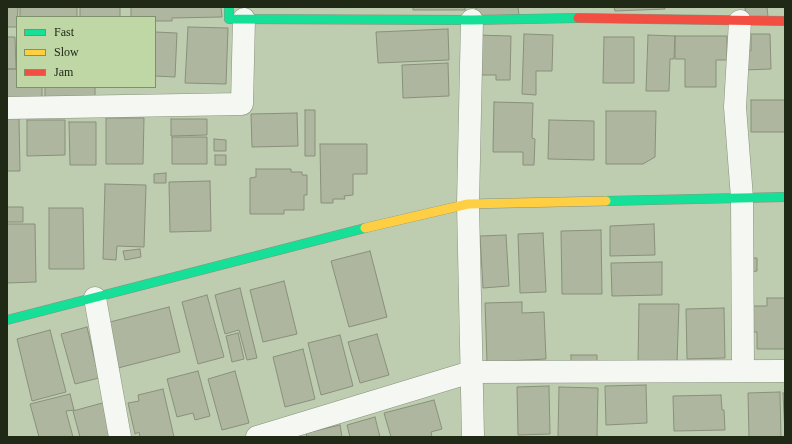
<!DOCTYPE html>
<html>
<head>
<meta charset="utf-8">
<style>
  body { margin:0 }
  #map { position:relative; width:792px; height:444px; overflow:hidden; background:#beccb0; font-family:"Times New Roman",serif }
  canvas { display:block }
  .frame { position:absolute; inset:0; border:8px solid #202916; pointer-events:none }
  .legend { position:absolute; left:16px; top:16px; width:140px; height:72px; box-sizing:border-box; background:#bfd7a5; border:1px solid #7f916c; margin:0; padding:5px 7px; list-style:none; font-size:12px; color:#202916 }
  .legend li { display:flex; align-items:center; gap:8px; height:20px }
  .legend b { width:20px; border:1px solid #7f916c }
</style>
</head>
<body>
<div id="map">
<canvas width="792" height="444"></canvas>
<div class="frame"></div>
<ul class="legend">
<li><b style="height:5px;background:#16e098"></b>Fast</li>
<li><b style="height:5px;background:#ffcf43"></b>Slow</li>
<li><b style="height:5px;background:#f24e42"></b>Jam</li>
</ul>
</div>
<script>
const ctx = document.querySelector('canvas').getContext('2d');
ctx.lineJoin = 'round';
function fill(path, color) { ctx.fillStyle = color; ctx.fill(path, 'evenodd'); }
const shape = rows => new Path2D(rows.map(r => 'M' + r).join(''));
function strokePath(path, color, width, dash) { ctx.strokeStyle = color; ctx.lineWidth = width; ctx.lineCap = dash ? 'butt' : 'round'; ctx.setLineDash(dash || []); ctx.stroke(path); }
const building = shape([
  [7,7,18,7,17,27,7,27,7,7],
  [20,7,77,7,77,17,20,17,20,7],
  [80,7,120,7,120,17,80,17,80,7],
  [131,7,221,7,222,17,172,18,172,21,155,21,155,17,131,17,131,7],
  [413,7,465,7,465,10,413,10,413,7],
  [476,7,518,7,519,15,476,17,476,7],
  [614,7,664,7,665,9,615,11,614,7],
  [745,7,767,7,768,17,746,19,745,7],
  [188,27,228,28,226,84,185,83,188,27],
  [448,29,449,60,378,63,376,32,448,29],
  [155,32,177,33,175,77,155,76,155,32],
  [524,34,553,35,552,71,536,71,536,95,522,94,524,34],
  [751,34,770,34,771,69,744,70,744,51,751,51,751,34],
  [475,35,511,36,510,80,496,80,496,75,475,75,475,35],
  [648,35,675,36,674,59,670,59,669,91,646,91,648,35],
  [675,36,727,36,727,60,716,60,716,87,685,87,685,59,675,59,675,36],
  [7,37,15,37,16,69,7,69,7,37],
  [604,37,634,37,634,83,603,83,604,37],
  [448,63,449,96,403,98,402,65,448,63],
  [7,69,17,69,17,87,42,87,42,99,7,100,7,69],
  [45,87,95,87,95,98,45,100,45,87],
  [751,100,785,100,785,132,751,132,751,100],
  [494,102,533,103,532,138,535,139,534,165,523,165,523,152,493,152,494,102],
  [305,110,315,110,315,156,305,156,305,110],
  [606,111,656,111,655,157,643,164,606,164,606,111],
  [297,113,298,146,252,147,251,114,297,113],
  [7,117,19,117,20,171,7,171,7,117],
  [106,118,144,118,143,164,106,164,106,118],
  [171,119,207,119,207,135,171,136,171,119],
  [27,120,65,120,65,155,27,156,27,120],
  [549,120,594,121,594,160,548,159,549,120],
  [69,122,96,122,96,165,70,165,69,122],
  [172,137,207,137,207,164,172,164,172,137],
  [214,139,226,140,226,151,214,151,214,139],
  [320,144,367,144,367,174,353,174,353,195,344,196,345,199,333,199,333,203,321,203,320,144],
  [215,155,226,155,226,165,215,165,215,155],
  [256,169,291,169,291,172,302,172,302,175,307,175,307,195,304,195,304,210,284,210,284,214,250,214,250,178,256,177,256,169],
  [166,173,166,183,154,183,154,174,166,173],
  [210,181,211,231,170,232,169,182,210,181],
  [105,184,146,185,144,247,117,246,116,260,103,259,105,184],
  [7,207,23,207,23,222,7,222,7,207],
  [49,208,83,208,84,269,49,269,49,208],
  [7,224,35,224,36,282,7,283,7,224],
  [654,224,655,255,610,256,610,226,654,224],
  [601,230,602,294,562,294,561,231,601,230],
  [543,233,546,292,520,293,518,234,543,233],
  [506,235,509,286,483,288,480,236,506,235],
  [140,249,141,257,125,260,123,251,140,249],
  [370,251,387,317,349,327,331,261,370,251],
  [749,258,757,258,757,271,749,272,749,258],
  [662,262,662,295,612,296,611,263,662,262],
  [284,281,297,334,263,342,250,290,284,281],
  [240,288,257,358,247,360,239,330,225,334,215,295,240,288],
  [207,295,224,357,198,364,182,302,207,295],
  [767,298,785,298,785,349,757,349,757,332,747,332,747,306,767,306,767,298],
  [522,302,522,313,544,312,546,359,487,362,485,303,522,302],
  [639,304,679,304,677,363,638,363,639,304],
  [169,307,180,352,118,368,106,323,169,307],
  [724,308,725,358,687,359,686,309,724,308],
  [87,327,99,378,75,384,61,334,87,327],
  [50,330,66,392,32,401,17,339,50,330],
  [238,333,244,359,232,362,226,336,238,333],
  [377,334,389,375,360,383,348,342,377,334],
  [340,335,353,386,321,395,308,343,340,335],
  [303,349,315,399,285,407,273,357,303,349],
  [571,355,597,355,597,367,571,368,571,355],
  [198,371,210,416,195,420,193,413,177,417,167,379,198,371],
  [235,371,249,423,222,430,208,379,235,371],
  [646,385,647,423,606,425,605,386,646,385],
  [549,386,550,434,518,435,517,387,549,386],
  [559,387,598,388,597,437,558,437,559,387],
  [163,389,174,437,140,437,139,432,135,434,128,403,139,401,138,395,163,389],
  [780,392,781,437,749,437,748,393,780,392],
  [783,393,785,393,785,435,783,393],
  [70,394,74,410,66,411,73,437,39,437,30,404,70,394],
  [721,395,722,410,724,410,725,430,674,431,673,396,721,395],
  [434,400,442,429,431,432,432,437,391,437,384,413,434,400],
  [106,402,116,437,80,437,73,411,106,402],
  [375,417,380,437,350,437,347,425,375,417],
  [340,425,342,437,307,437,306,433,340,425]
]);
const street = shape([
  [472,20,468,204,473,437],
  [740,21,735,107,742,198,743,371],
  [7,108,242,104,244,19],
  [95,298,120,437],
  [257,437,471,372,785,371]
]);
const fast = shape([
  [229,7,229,19,472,20,578,18],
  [606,201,785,197],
  [7,320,365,228]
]);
const slow = shape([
  [365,228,468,204,606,201]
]);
const jam = shape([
  [578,18,785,21]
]);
fill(building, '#afb69f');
strokePath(building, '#89907a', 1);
strokePath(street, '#88927d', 23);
strokePath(fast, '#88927d', 10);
strokePath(slow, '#88927d', 10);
strokePath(jam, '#88927d', 10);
strokePath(street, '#f5f7f3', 22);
strokePath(fast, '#16e098', 9);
strokePath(slow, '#ffcf43', 9);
strokePath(jam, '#f24e42', 9);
</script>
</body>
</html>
